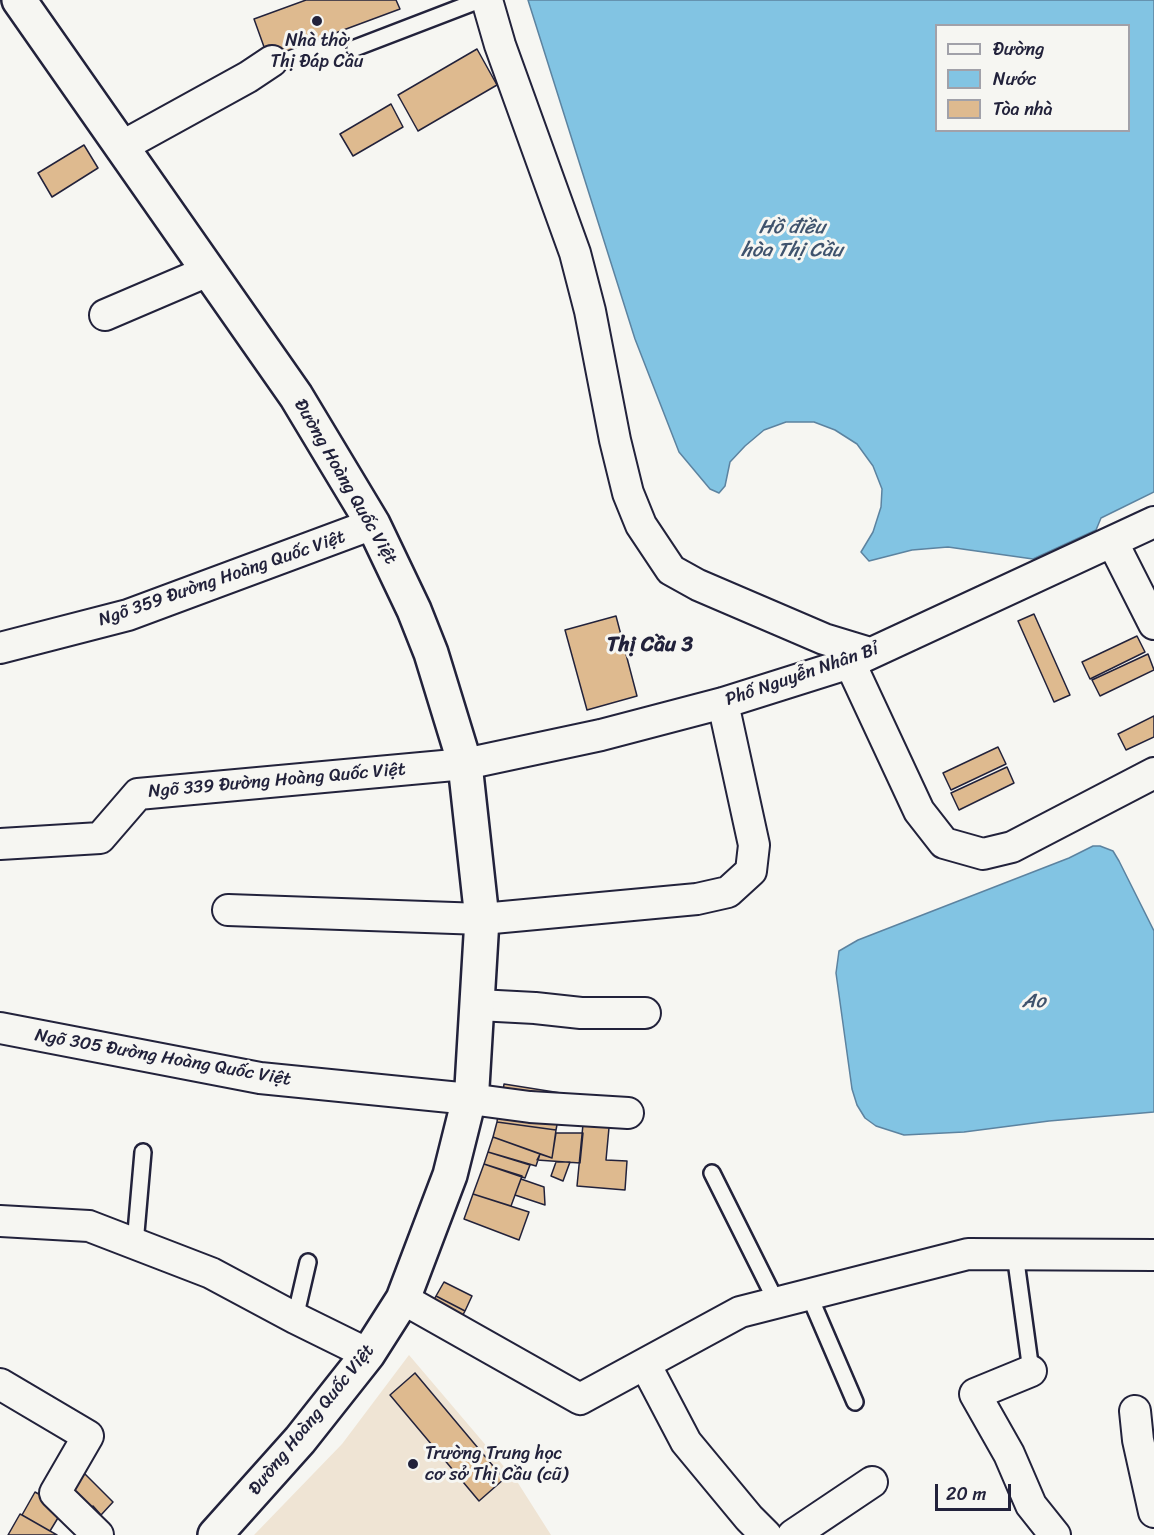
<!DOCTYPE html>
<html>
<head>
<meta charset="utf-8">
<style>
  body { margin:0 }
  #map { position:relative; width:1154px; height:1535px; overflow:hidden; background:#f6f6f2; font-family:Sriracha,sans-serif }
  canvas { display:block }
  .legend { position:absolute; left:935px; top:24px; width:195px; height:108px; box-sizing:border-box; background:#f6f6f2; border:2px solid #a1a1a9; margin:0; padding:8px 10px; list-style:none; font-size:18px; color:#22223b }
  .legend li { display:flex; align-items:center; gap:12px; height:30px }
  .legend b { width:30px; border:2px solid #a1a1a9 }
  .scale { position:absolute; left:935px; top:1484px; width:76px; height:27px; box-sizing:border-box; border:3px solid #22223b; border-top:0; padding-left:8px; font-size:18px; line-height:21px; white-space:nowrap; color:#22223b; -webkit-text-stroke:4px #f6f6f2; paint-order:stroke }
</style>
</head>
<body>
<div id="map">
<canvas width="1154" height="1535"></canvas>
<ul class="legend">
<li><b style="height:8px;background:#f6f6f2"></b>Đường</li>
<li><b style="height:16px;background:#82c4e3"></b>Nước</li>
<li><b style="height:16px;background:#deba8f"></b>Tòa nhà</li>
</ul>
<div class="scale">20 m</div>
</div>
<script>
const ctx = document.querySelector('canvas').getContext('2d');
ctx.lineJoin = 'round';
function fill(path, color) { ctx.fillStyle = color; ctx.fill(path, 'evenodd'); }
const shape = rows => new Path2D(rows.map(r => 'M' + r).join(''));
function strokePath(path, color, width, dash) { ctx.strokeStyle = color; ctx.lineWidth = width; ctx.lineCap = dash ? 'butt' : 'round'; ctx.setLineDash(dash || []); ctx.stroke(path); }
function write(font, color, halo, rows, align = 'center') {
  ctx.font = font + ' Sriracha,sans-serif'; ctx.lineWidth = 6; ctx.setLineDash([]); ctx.textBaseline = 'middle'; ctx.strokeStyle = halo; ctx.fillStyle = color; for (const [text, x, y, turn = 0] of rows) {
    ctx.save(); ctx.translate(x, y); ctx.rotate((+turn || 0) * Math.PI / 180); ctx.textAlign = isNaN(turn) ? turn : align; if (halo) ctx.strokeText(text, 0, 0); ctx.fillText(text, 0, 0); ctx.restore();
  }
}
const built = shape([
  [409,1355,518,1483,551,1535,254,1535,342,1444]
]);
const water = shape([
  [528,0,1154,0,1154,492,1101,518,1096,530,1033,559,948,547,912,550,869,561,861,552,873,532,881,507,882,489,873,466,857,444,835,430,814,422,786,422,764,430,745,446,730,462,725,486,719,493,710,489,679,452,635,339,528,0],
  [936,26,1128,26,1128,130,936,130,936,26],
  [1093,846,1100,846,1113,851,1119,861,1154,931,1154,1112,1049,1121,964,1132,904,1135,876,1126,865,1118,857,1105,852,1089,836,973,839,951,858,940,1069,858,1093,846]
]);
const building = shape([
  [306,0,396,0,400,9,268,58,254,19,306,0],
  [477,49,497,85,418,131,398,95,477,49],
  [391,104,403,127,353,156,340,134,391,104],
  [84,145,98,168,52,197,38,173,84,145],
  [1034,614,1070,695,1054,702,1018,621,1034,614],
  [616,616,637,696,587,710,565,630,616,616],
  [1137,636,1145,652,1090,679,1082,662,1137,636],
  [1148,654,1154,670,1100,696,1092,680,1148,654],
  [1154,716,1154,737,1126,750,1118,734,1154,716],
  [998,747,1006,764,951,790,943,773,998,747],
  [1007,767,1014,783,959,810,951,793,1007,767],
  [504,1084,567,1094,565,1108,502,1099,504,1084],
  [499,1106,559,1114,556,1130,497,1122,499,1106],
  [584,1114,610,1117,606,1160,627,1161,625,1190,577,1186,584,1114],
  [497,1122,556,1130,552,1158,493,1137,497,1122],
  [556,1133,583,1133,580,1163,537,1160,540,1154,552,1158,556,1133],
  [493,1137,540,1154,536,1166,488,1152,493,1137],
  [488,1152,530,1165,525,1178,484,1164,488,1152],
  [556,1162,570,1162,563,1181,551,1176,556,1162],
  [484,1164,522,1176,511,1206,473,1194,484,1164],
  [521,1179,544,1187,545,1205,515,1195,521,1179],
  [473,1194,529,1212,519,1240,464,1219,473,1194],
  [444,1282,472,1296,465,1311,436,1296,444,1282],
  [436,1296,465,1311,458,1324,429,1309,436,1296],
  [415,1373,504,1479,479,1501,390,1395,415,1373],
  [79,1468,113,1502,101,1515,93,1506,85,1516,60,1492,79,1468],
  [35,1492,64,1508,50,1531,22,1515,35,1492],
  [20,1514,22,1515,57,1535,8,1535,20,1514]
]);
const service = shape([
  [355,48,480,0],
  [712,1173,777,1303],
  [135,1244,143,1152],
  [1015,1254,1031,1371],
  [809,1295,855,1402],
  [295,1318,308,1262]
]);
const minor = shape([
  [487,0,500,45,575,253,590,311,615,440,628,493,641,525,671,570,698,585,824,639,870,653],
  [121,147,248,77,272,61],
  [105,315,208,271],
  [1113,543,1154,624],
  [0,648,128,615,373,524],
  [850,663,919,811,944,843,983,854,1012,847,1154,773],
  [0,844,100,838,138,794,465,764,601,735,723,703,850,663,1154,522],
  [228,910,482,919,697,899,728,892,751,871,754,845,723,703],
  [478,1005,535,1008,581,1013,645,1013],
  [0,1028,260,1078,470,1099,530,1107,628,1113],
  [0,1221,89,1226,211,1273,295,1318,368,1354],
  [403,1299,580,1399,740,1312,968,1254,1154,1255],
  [645,1364,686,1442,749,1518,766,1535],
  [1031,1371,975,1394,1009,1454,1031,1505,1055,1535],
  [0,1384,88,1436,55,1493,98,1535],
  [1135,1411,1138,1440,1154,1512],
  [793,1535,872,1482]
]);
const secondary = shape([
  [19,0,296,396,373,524,414,610,431,653,465,764,482,919,472,1087,450,1175,403,1299,368,1354,300,1440,215,1535]
]);
const markers = [
  [317,21,6,"#22223b"],
  [413,1464,6,"#22223b"]
];
const poiNames = [
  ["Nhà thờ",317,41],
  ["Thị Đáp Cầu",317,62],
  ["Trường Trung học",425,1454,"left"],
  ["cơ sở Thị Cầu (cũ)",425,1475,"left"]
];
const streetNames = [
  ["Đường Hoàng Quốc Việt",345,482,60],
  ["Ngõ 359 Đường Hoàng Quốc Việt",222,579,-19],
  ["Phố Nguyễn Nhân Bỉ",802,675,-19],
  ["Ngõ 339 Đường Hoàng Quốc Việt",277,781,-5],
  ["Ngõ 305 Đường Hoàng Quốc Việt",163,1058,10],
  ["Đường Hoàng Quốc Việt",312,1420,-51]
];
const waterNames = [
  ["Hồ điều",792,228],
  ["hòa Thị Cầu",792,251],
  ["Ao",1034,1002]
];
const quarterNames = [
  ["Thị Cầu 3",650,646]
];
fill(built, '#efe4d4');
fill(water, '#82c4e3');
strokePath(water, '#5c83a0', 1.5);
fill(building, '#deba8f');
strokePath(building, '#22223b', 1.5);
strokePath(service, '#22223b', 20);
strokePath(minor, '#22223b', 34);
strokePath(secondary, '#22223b', 38);
strokePath(service, '#f6f6f2', 15);
strokePath(minor, '#f6f6f2', 30);
strokePath(secondary, '#f6f6f2', 33);
for (const [x, y, r, color] of markers) { const dot = new Path2D(); dot.arc(x, y, r, 0, 2 * Math.PI); ctx.fillStyle = color; ctx.fill(dot); strokePath(dot, '#f6f6f2', 2); }
write('18px', '#22223b', '#f6f6f2', poiNames);
write('18px', '#22223b', '#f6f6f2', streetNames);
write('italic 20px', '#3f536d', '#f6f6f2', waterNames);
write('bold 21px', '#22223b', '#f6f6f2', quarterNames);
</script>
</body>
</html>
